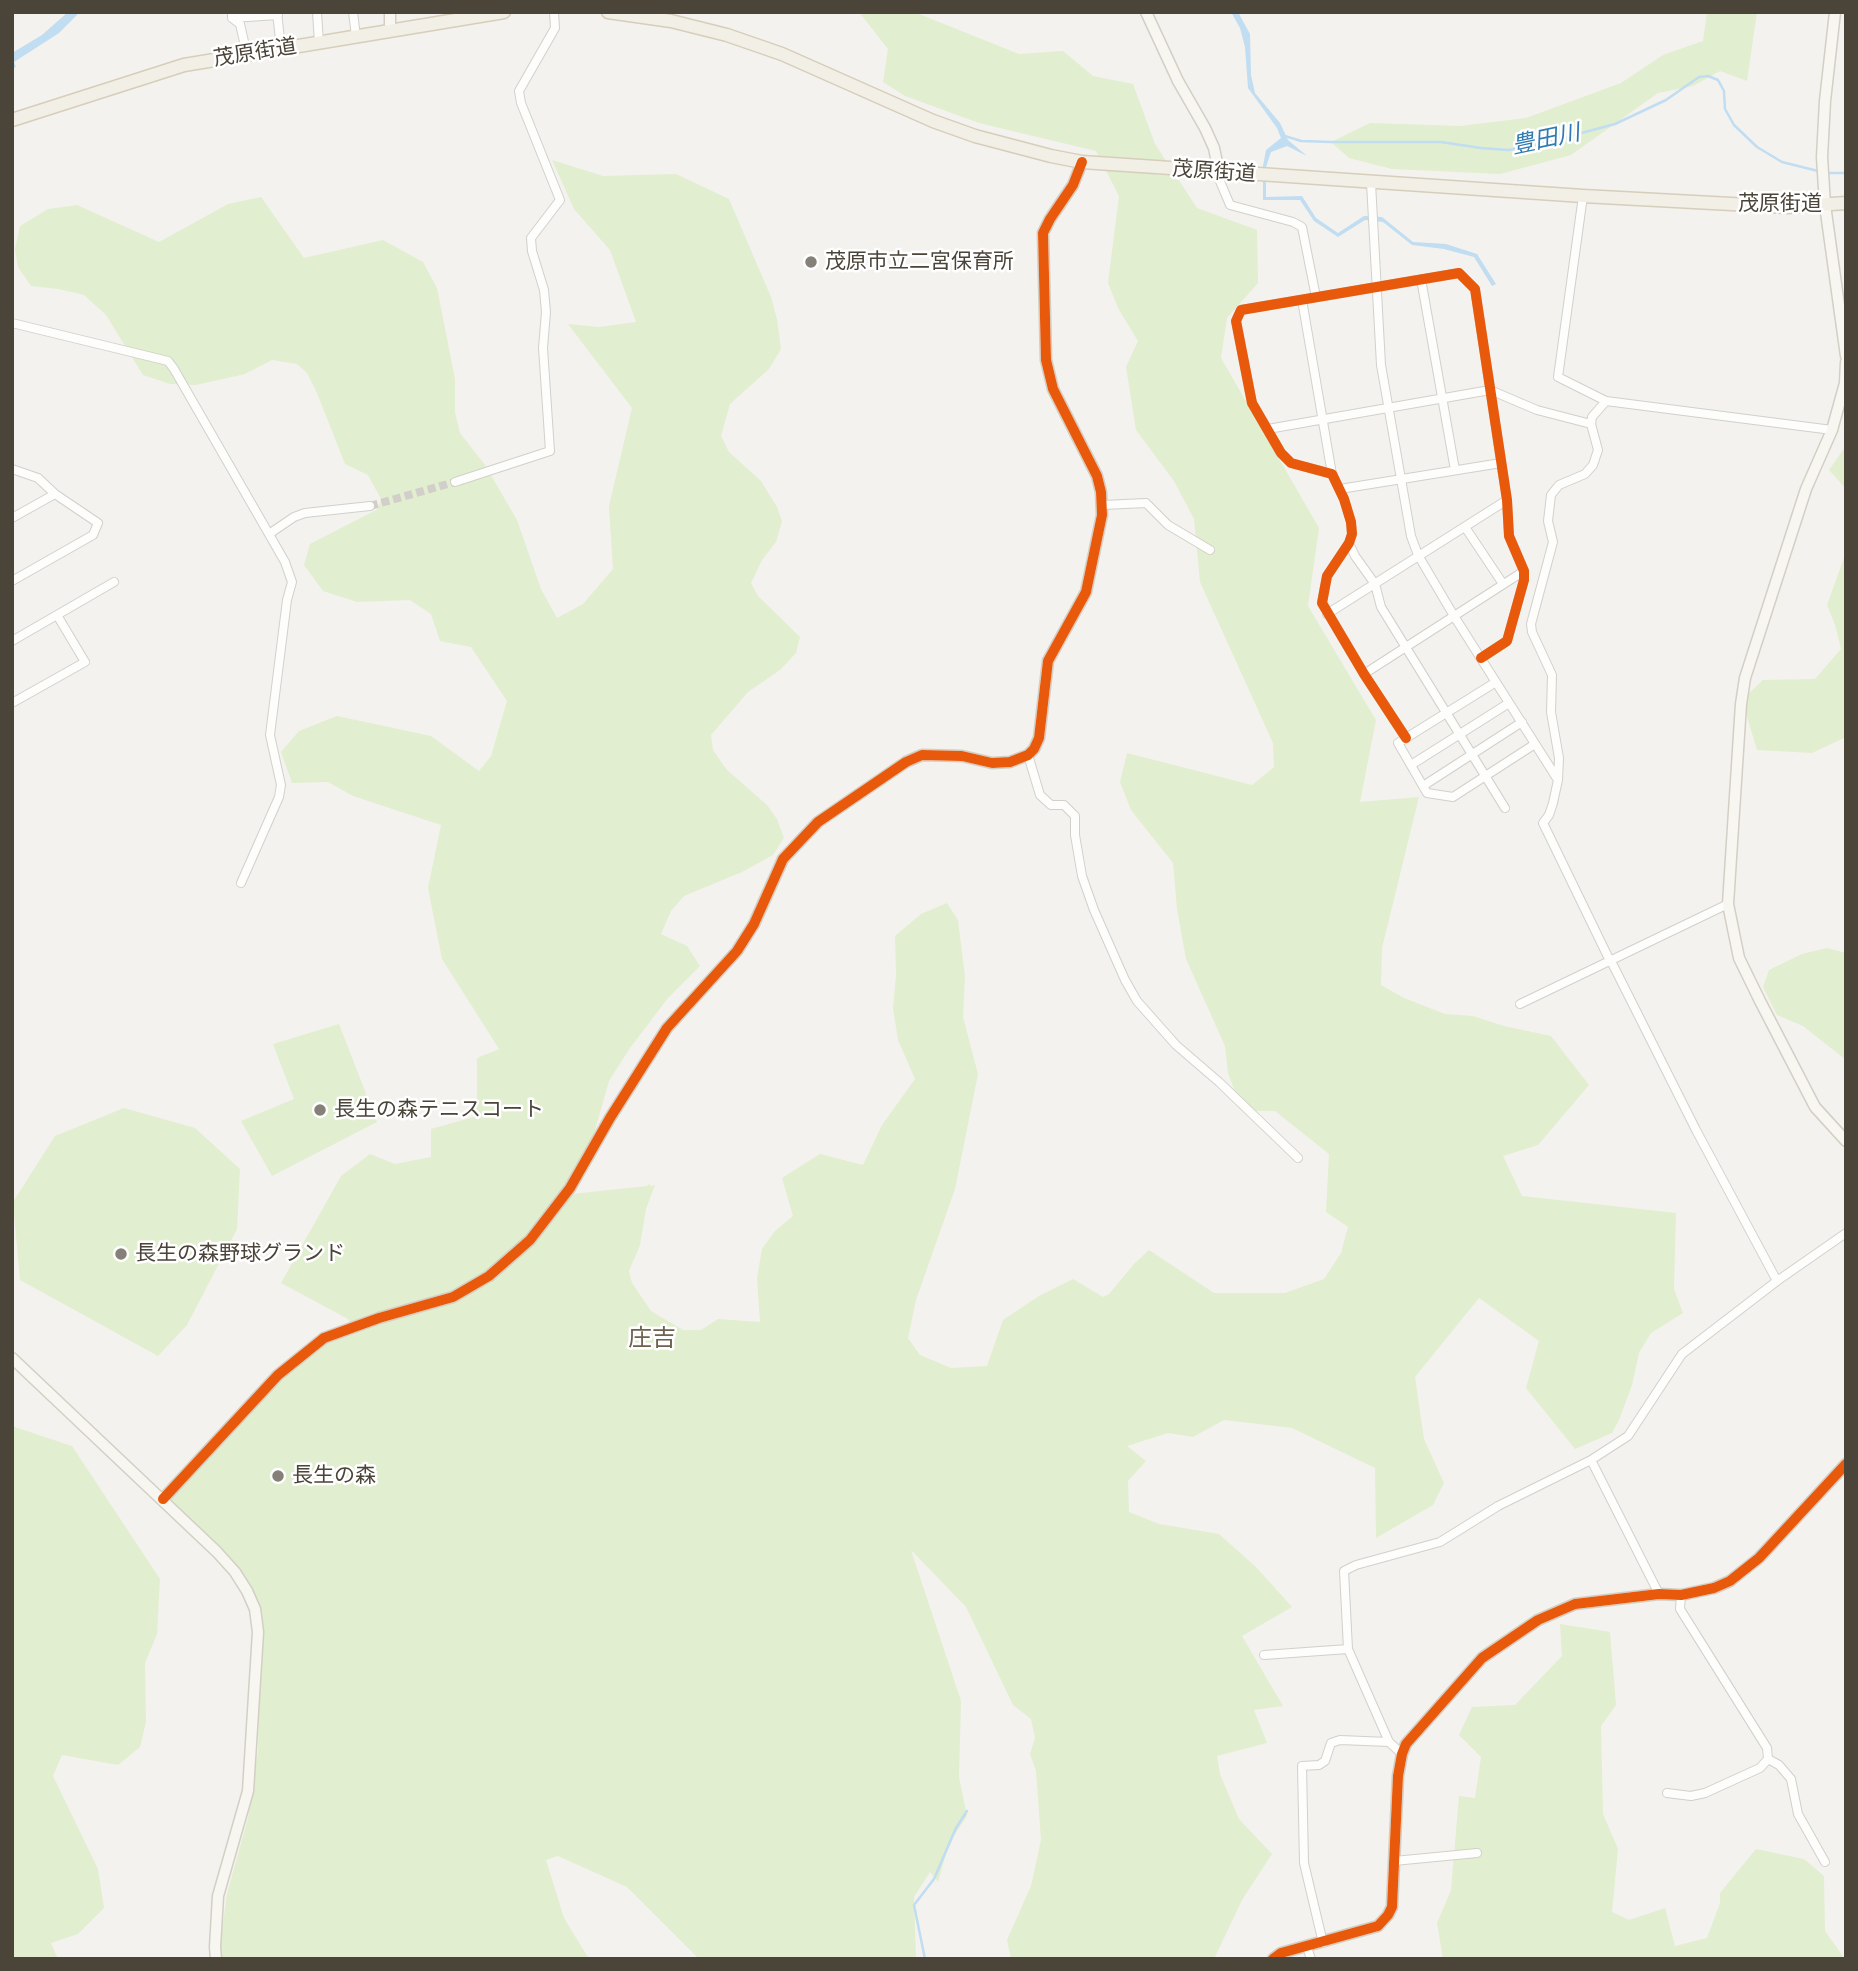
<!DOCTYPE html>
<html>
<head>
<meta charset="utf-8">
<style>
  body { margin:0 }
  #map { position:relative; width:1858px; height:1971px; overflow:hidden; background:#f4f2ee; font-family:Manrope,sans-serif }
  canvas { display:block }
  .frame { position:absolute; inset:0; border:14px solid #4b4439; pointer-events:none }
</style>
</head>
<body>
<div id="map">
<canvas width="1858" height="1971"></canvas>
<div class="frame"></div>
</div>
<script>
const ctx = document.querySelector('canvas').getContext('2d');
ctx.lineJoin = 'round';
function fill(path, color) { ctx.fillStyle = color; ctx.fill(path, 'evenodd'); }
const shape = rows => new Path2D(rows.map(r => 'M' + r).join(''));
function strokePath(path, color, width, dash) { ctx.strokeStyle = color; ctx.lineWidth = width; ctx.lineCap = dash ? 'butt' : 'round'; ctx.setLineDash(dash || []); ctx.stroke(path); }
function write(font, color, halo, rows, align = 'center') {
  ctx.font = font + ' Manrope,"Noto Sans JP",sans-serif'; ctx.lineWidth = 5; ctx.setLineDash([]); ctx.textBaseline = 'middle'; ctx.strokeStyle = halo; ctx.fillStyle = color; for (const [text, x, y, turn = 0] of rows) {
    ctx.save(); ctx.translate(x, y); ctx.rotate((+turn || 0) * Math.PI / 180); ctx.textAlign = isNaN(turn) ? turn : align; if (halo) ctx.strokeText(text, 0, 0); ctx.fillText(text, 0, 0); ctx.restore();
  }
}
const green = shape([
  [859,12,914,12,1019,54,1063,51,1093,76,1133,84,1155,144,1197,208,1257,230,1258,283,1227,318,1221,358,1319,528,1308,606,1376,720,1360,802,1419,797,1382,948,1381,985,1404,998,1445,1014,1473,1016,1504,1026,1551,1036,1589,1085,1538,1145,1503,1156,1522,1196,1676,1213,1674,1289,1683,1313,1651,1333,1639,1353,1632,1385,1619,1420,1612,1433,1575,1449,1526,1388,1539,1341,1479,1298,1415,1377,1424,1439,1444,1483,1433,1505,1376,1538,1375,1468,1292,1428,1224,1420,1193,1437,1168,1433,1127,1446,1146,1461,1128,1481,1129,1512,1159,1524,1219,1534,1256,1567,1292,1607,1242,1636,1283,1706,1254,1710,1267,1743,1217,1756,1220,1774,1239,1819,1272,1854,1242,1900,1214,1959,1011,1959,1007,1940,1031,1886,1041,1840,1036,1771,1030,1754,1035,1738,1031,1719,1013,1705,966,1607,911,1550,961,1701,959,1777,967,1816,949,1843,938,1882,930,1872,914,1897,916,1959,699,1959,627,1887,558,1856,546,1860,564,1918,589,1959,222,1959,220,1945,227,1894,248,1818,258,1751,260,1616,221,1550,169,1498,296,1365,329,1342,357,1333,348,1319,281,1283,341,1176,370,1154,395,1164,431,1157,431,1129,477,1116,477,1058,499,1049,442,959,428,888,441,825,353,796,328,782,292,783,281,752,299,731,337,716,431,736,479,771,491,756,507,701,471,647,440,641,431,614,410,600,357,602,323,591,304,565,310,544,378,509,381,499,368,475,345,464,317,393,307,373,297,364,272,360,245,374,196,385,170,384,143,375,106,315,84,295,58,289,31,286,18,267,15,249,20,226,48,209,77,205,159,242,228,204,261,197,304,258,383,240,423,262,437,288,455,379,455,412,460,433,485,465,517,520,541,589,557,618,583,604,613,569,609,506,632,408,568,324,599,327,636,322,610,250,574,209,552,160,603,176,676,174,729,199,771,297,777,319,781,349,769,369,730,404,721,436,729,452,761,481,777,507,782,521,776,542,762,560,751,583,758,596,800,637,796,653,780,670,748,692,711,735,713,750,726,769,767,805,777,819,784,838,773,855,742,872,684,896,671,911,661,934,687,946,700,966,668,998,630,1048,609,1081,587,1158,572,1194,647,1186,650,1183,650,1186,655,1185,646,1209,640,1245,629,1271,632,1283,651,1311,683,1330,701,1330,718,1319,760,1322,757,1278,762,1249,775,1231,793,1216,782,1178,820,1154,863,1165,882,1125,915,1079,898,1040,893,1008,896,975,895,936,921,914,947,903,958,920,965,977,963,1017,978,1074,955,1189,916,1300,908,1338,920,1355,951,1368,987,1366,1003,1320,1039,1296,1073,1279,1103,1297,1109,1294,1134,1264,1149,1250,1214,1293,1285,1293,1324,1279,1341,1253,1348,1227,1326,1212,1329,1154,1275,1111,1242,1111,1228,1073,1225,1046,1186,959,1177,909,1173,863,1131,810,1120,782,1127,753,1252,785,1274,767,1273,743,1200,582,1194,519,1174,481,1136,430,1126,367,1138,341,1118,308,1108,283,1119,196,1096,151,979,123,905,96,883,82,888,49],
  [1707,12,1757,12,1747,81,1720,71,1693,86,1658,93,1571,155,1500,174,1392,169,1349,158,1331,142,1370,123,1460,126,1526,118,1621,83,1663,55,1703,41],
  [1845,447,1846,447,1846,489,1829,470],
  [1846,552,1846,737,1812,753,1757,750,1742,700,1763,680,1815,679,1841,649,1835,625,1827,605],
  [1827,948,1846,953,1846,1060,1803,1026,1777,1015,1763,987,1769,970,1802,954],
  [339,1024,377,1122,272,1176,241,1121,294,1099,273,1044],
  [124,1108,195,1128,240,1169,237,1229,187,1325,158,1356,20,1280,13,1202,55,1136],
  [12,1426,72,1446,160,1579,157,1634,145,1663,146,1722,140,1747,118,1765,62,1755,53,1776,98,1869,104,1908,78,1934,51,1943,58,1959,12,1959],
  [1560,1624,1610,1632,1616,1705,1601,1726,1603,1814,1618,1849,1612,1912,1629,1920,1665,1908,1675,1946,1707,1938,1720,1903,1720,1893,1756,1849,1804,1859,1824,1876,1825,1931,1845,1959,1443,1959,1437,1923,1451,1890,1459,1796,1475,1798,1481,1757,1459,1735,1472,1707,1515,1705,1562,1656]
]);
const water = shape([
  [68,12,80,12,59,33,14,62,16,67,13,68,12,53,42,35],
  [1231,12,1238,12,1250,34,1251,75,1255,93,1280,123,1288,140,1307,156,1287,146,1271,152,1266,167,1266,197,1302,196,1316,218,1338,233,1364,216,1382,217,1413,242,1446,244,1477,254,1496,284,1492,286,1474,257,1444,249,1412,245,1383,222,1365,220,1338,237,1314,221,1300,200,1263,200,1263,166,1266,150,1281,138,1277,128,1248,88,1245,47,1240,28]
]);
const stream = shape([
  [1285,136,1301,141,1331,142,1441,142,1481,148,1508,150,1533,146,1615,124,1666,100,1699,77,1708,76,1718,80,1724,91,1725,109,1734,125,1757,147,1782,162,1818,171],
  [1828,173,1846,173],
  [925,1959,914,1905,934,1879,956,1828,967,1811]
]);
const streetTunnel = shape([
  [370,506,455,482]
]);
const street = shape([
  [232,12,232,18,240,24,247,55],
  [277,12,281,49],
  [317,12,319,43],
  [353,12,356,37],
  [232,18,278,15],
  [1219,172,1219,179,1230,205,1293,222,1302,227,1316,297],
  [1371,183,1381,365,1411,536,1418,555,1454,616,1558,780],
  [1583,196,1558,377,1606,401,1832,430],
  [1421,279,1455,470],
  [1302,300,1332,474],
  [12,323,168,361,174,369,285,562,292,582,287,600,270,735,281,785,279,797,241,883],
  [1606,401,1592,417,1591,424,1598,450,1593,465,1585,474,1559,485,1551,495,1548,521,1553,542,1531,624,1532,632,1552,675,1551,712,1559,758,1558,780,1553,803,1549,815,1543,823,1610,961],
  [1268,429,1490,390,1537,410,1591,424],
  [12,469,38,478,55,494,98,523,93,535,12,581],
  [455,482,550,451,543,348,546,312,544,290,532,251,531,238,560,200,521,103,519,91,555,28,554,12],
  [1340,489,1501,463],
  [1103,505,1146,503,1168,525,1210,550],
  [12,518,55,494],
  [1465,527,1503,584],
  [269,534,294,517,305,513,370,506],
  [1349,543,1355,556,1375,584,1381,607,1505,808],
  [1327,614,1507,500],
  [12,641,114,582],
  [1364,674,1524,571],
  [1496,682,1398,743,1427,793,1453,797,1535,744],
  [12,703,85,662,57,615],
  [1406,738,1364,674,1322,603,1327,576,1349,543,1352,534,1351,522,1344,499,1332,474,1291,463,1281,453,1252,403,1236,321,1241,310,1459,273,1475,289,1507,500,1509,536,1524,571,1524,580,1507,641,1481,658],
  [1028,755,1040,795,1051,805,1064,805,1075,816,1075,835,1082,876,1094,910,1125,980,1137,1001,1176,1045,1219,1082,1298,1158],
  [1411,765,1509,703],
  [1423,786,1522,722],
  [1611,961,1696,1130,1777,1281],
  [1520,1004,1728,904],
  [1591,1460,1659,1594],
  [1264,1655,1348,1649],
  [1402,1754,1389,1742,1348,1649,1344,1571,1356,1565,1440,1542,1498,1506,1591,1460,1628,1436,1682,1354,1777,1281,1846,1233],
  [1768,1759,1779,1765,1791,1779,1798,1814,1825,1862],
  [1667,1793,1691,1796,1705,1793,1760,1768,1768,1759,1767,1748,1680,1609,1681,1595],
  [1394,1861,1477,1853],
  [1323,1943,1304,1863,1302,1766,1319,1765,1325,1761,1331,1743,1340,1740,1389,1742],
  [1307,1947,1311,1959]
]);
const secondary = shape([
  [1146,12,1178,81,1205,128,1214,148,1219,172],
  [1835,12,1825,101,1822,157,1825,205,1846,356],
  [390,31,390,12],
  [1846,362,1845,383,1832,430,1806,489,1745,678,1741,704,1728,904,1739,958,1760,1001,1815,1107,1846,1141],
  [12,1358,217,1552,235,1572,247,1591,255,1609,258,1632,248,1791,218,1896,215,1947,216,1959],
  [163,1499,278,1375,324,1338,379,1318,453,1297,489,1276,530,1240,570,1188,610,1118,667,1028,737,951,754,924,783,859,818,822,906,762,922,755,962,756,992,763,1010,762,1028,755,1034,749,1039,738,1048,661,1086,592,1102,515,1101,492,1097,476,1053,389,1046,360,1043,233,1050,219,1073,185,1082,162],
  [1273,1959,1281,1953,1378,1926,1388,1915,1392,1907,1398,1776,1402,1754,1406,1744,1482,1658,1538,1620,1575,1604,1659,1594,1681,1595,1714,1588,1730,1581,1759,1558,1846,1464]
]);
const primary = shape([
  [608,12,671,21,727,35,782,54,933,121,975,136,1051,156,1082,162,1583,196,1787,207,1846,203],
  [12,120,184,65,504,12]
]);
const cycleway = shape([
  [1406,738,1364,674,1322,603,1327,576,1349,543,1352,534,1351,522,1344,499,1332,474,1291,463,1281,453,1252,403,1236,321,1241,310,1459,273,1475,289,1507,500,1509,536,1524,571,1524,580,1507,641,1481,658],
  [163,1499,278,1375,324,1338,379,1318,453,1297,489,1276,530,1240,570,1188,610,1118,667,1028,737,951,754,924,783,859,818,822,906,762,922,755,962,756,992,763,1010,762,1028,755,1034,749,1039,738,1048,661,1086,592,1102,515,1101,492,1097,476,1053,389,1046,360,1043,233,1050,219,1073,185,1082,162],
  [1273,1959,1281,1953,1378,1926,1388,1915,1392,1907,1398,1776,1402,1754,1406,1744,1482,1658,1538,1620,1575,1604,1659,1594,1681,1595,1714,1588,1730,1581,1759,1558,1846,1464]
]);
const markers = [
  [811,262,7,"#868178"],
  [320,1110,7,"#868178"],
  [121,1254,7,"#868178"],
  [278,1476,7,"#868178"]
];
const streetNames = [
  ["茂原街道",255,53,-9],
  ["茂原街道",1214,172,4],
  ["茂原街道",1780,204]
];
const poiNames = [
  ["茂原市立二宮保育所",825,262],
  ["長生の森テニスコート",334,1110],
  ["長生の森野球グランド",135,1254],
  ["長生の森",292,1476]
];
const waterNames = [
  ["豊田川",1546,140,-12]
];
const quarterNames = [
  ["庄吉",652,1339]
];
fill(green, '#e1eecf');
fill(water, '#c0ddf1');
strokePath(stream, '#c0ddf1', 2.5);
strokePath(streetTunnel, '#d2cfca', 8, [8, 4]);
strokePath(street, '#d2d0cb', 10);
strokePath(secondary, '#d3cfc5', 13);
strokePath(primary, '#d6cebb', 15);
strokePath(street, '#fdfdfc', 8);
strokePath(secondary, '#f7f6f1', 10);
strokePath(primary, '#f2efe6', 12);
strokePath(cycleway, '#e8590c', 10);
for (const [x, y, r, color] of markers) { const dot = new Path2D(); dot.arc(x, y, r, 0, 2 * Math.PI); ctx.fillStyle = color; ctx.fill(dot); strokePath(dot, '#fff', 2.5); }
write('21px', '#4b4439', '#fff', streetNames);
write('21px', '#4b4439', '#fff', poiNames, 'left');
write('italic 23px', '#2e7ab2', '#fff', waterNames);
write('24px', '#6e6250', '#fff', quarterNames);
</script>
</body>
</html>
